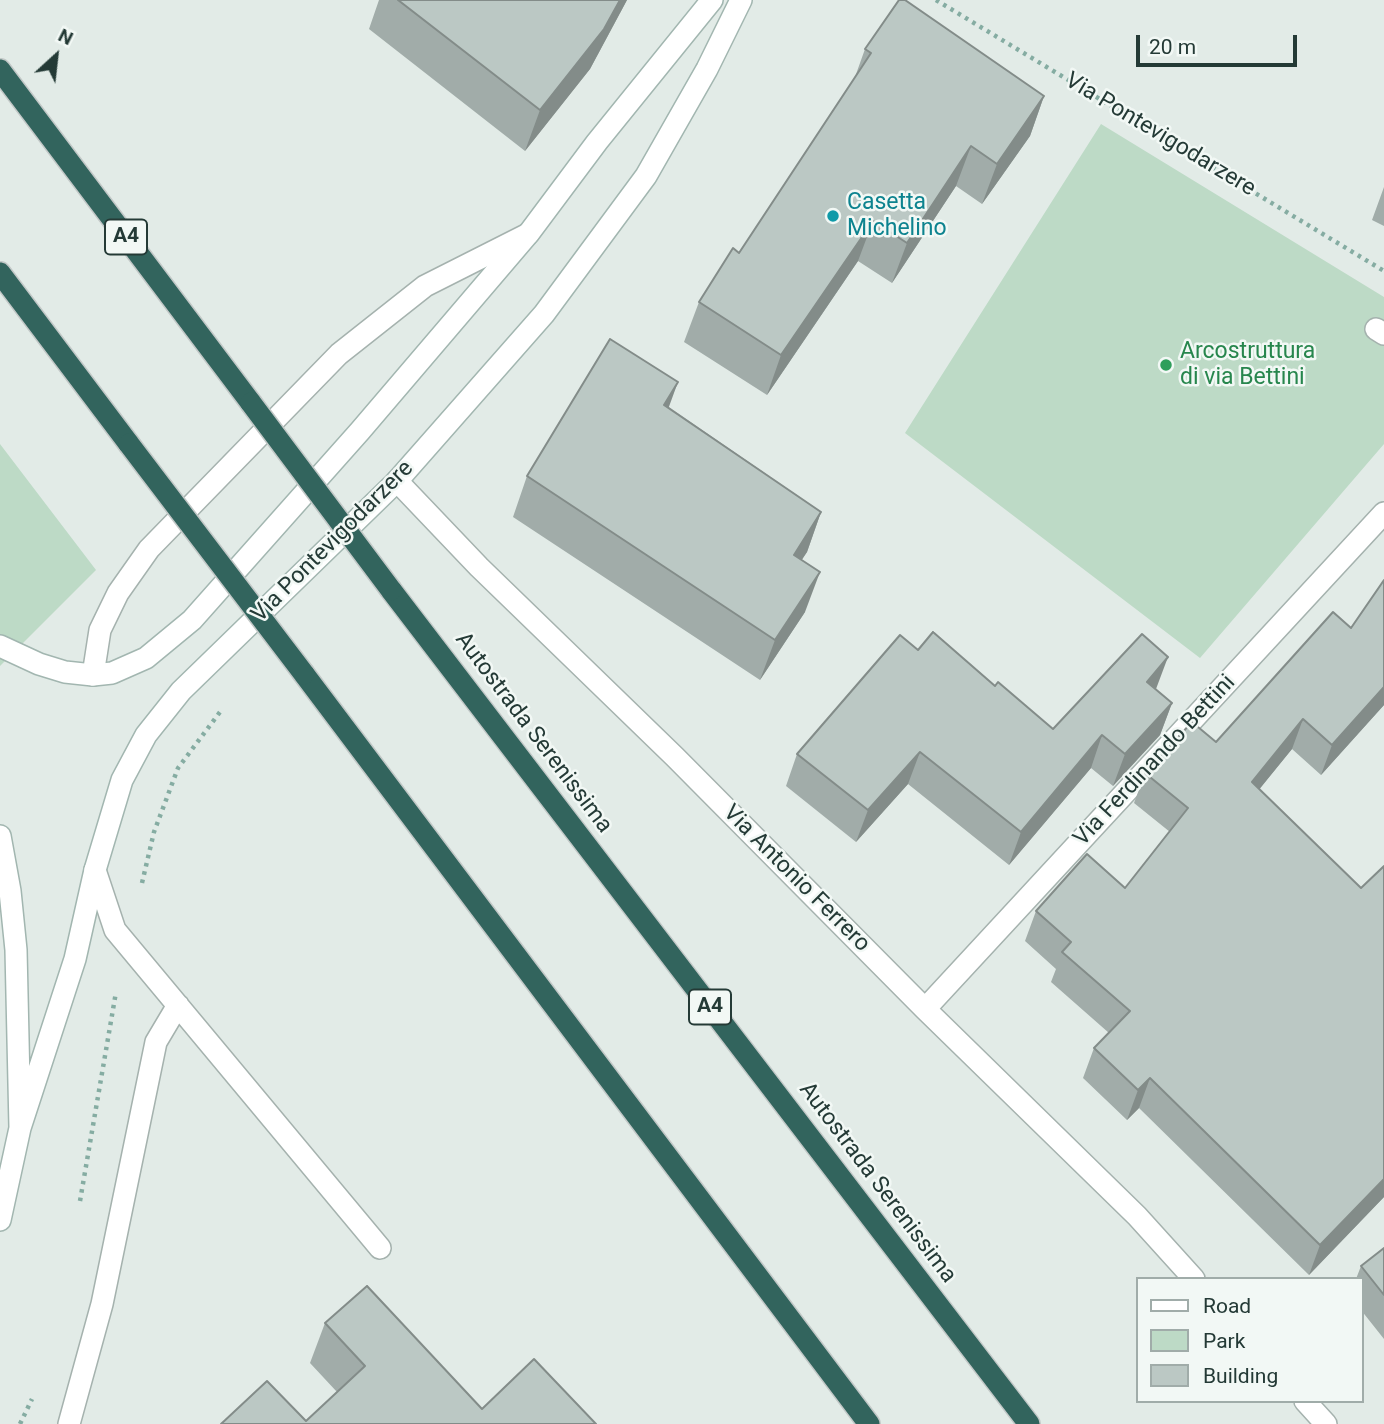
<!DOCTYPE html>
<html>
<head>
<meta charset="utf-8">
<style>
  body { margin:0 }
  #map { position:relative; width:1384px; height:1424px; overflow:hidden; background:#e2ebe7; font-family:Roboto,sans-serif }
  canvas { display:block }
  .legend { position:absolute; left:1136px; top:1277px; width:228px; height:126px; box-sizing:border-box; background:#f2f8f5; border:2px solid #a0aca9; margin:0; padding:9px 12px; list-style:none; font-size:21px; color:#243a36 }
  .legend li { display:flex; align-items:center; gap:14px; height:35px }
  .legend b { width:35px; border:2px solid #a0aca9 }
  .north { position:absolute; left:21px; top:21px; width:70px; height:70px; -webkit-text-stroke:5px #f2f8f5; paint-order:stroke; rotate:27deg; font-size:19px; font-weight:700; line-height:28px; text-align:center; color:#243a36 }
  .north::after { content:''; display:block; margin:auto; width:24px; height:32px; background:#243a36; clip-path:polygon(50% 0,100% 100%,50% 72%,0 100%) }
  .scale { position:absolute; left:1136px; top:35px; width:161px; height:32px; box-sizing:border-box; border:4px solid #243a36; border-top:0; padding-left:9px; font-size:21px; line-height:24px; white-space:nowrap; color:#243a36; -webkit-text-stroke:5px #f2f8f5; paint-order:stroke }
</style>
</head>
<body>
<div id="map">
<canvas width="1384" height="1424"></canvas>
<ul class="legend">
<li><b style="height:9px;background:#fff"></b>Road</li>
<li><b style="height:19px;background:#bddac6"></b>Park</li>
<li><b style="height:19px;background:#bbc8c4"></b>Building</li>
</ul>
<div class="north">N</div>
<div class="scale">20 m</div>
</div>
<script>
const ctx = document.querySelector('canvas').getContext('2d');
ctx.lineJoin = 'round';
function fill(path, color) { ctx.fillStyle = color; ctx.fill(path, 'evenodd'); }
const shape = rows => new Path2D(rows.map(r => 'M' + r).join(''));
function strokePath(path, color, width, dash) { ctx.strokeStyle = color; ctx.lineWidth = width; ctx.lineCap = dash ? 'butt' : 'round'; ctx.setLineDash(dash || []); ctx.stroke(path); }
function write(font, color, halo, rows, align = 'center') {
  ctx.font = font + ' Roboto,sans-serif'; ctx.lineWidth = 5; ctx.setLineDash([]); ctx.textBaseline = 'middle'; ctx.strokeStyle = halo; ctx.fillStyle = color; for (const [text, x, y, turn = 0] of rows) {
    ctx.save(); ctx.translate(x, y); ctx.rotate((+turn || 0) * Math.PI / 180); ctx.textAlign = isNaN(turn) ? turn : align; if (halo) ctx.strokeText(text, 0, 0); ctx.fillText(text, 0, 0); ctx.restore();
  }
}
const green = shape([
  [1101,124,1384,297,1384,444,1200,658,905,433],
  [0,444,96,570,0,666]
]);
const path = shape([
  [936,0,1384,271],
  [142,883,154,832,178,768,220,712],
  [80,1201,116,992],
  [20,1424,32,1399]
]);
const lane = shape([
  [1376,329,1384,334],
  [93,675,100,630,118,593,149,549,339,354,425,286,528,234],
  [95,870,115,930,380,1248],
  [69,1424,102,1304,156,1042,178,1005]
]);
const street = shape([
  [397,481,479,567,675,757,925,1009,1137,1216,1194,1279],
  [925,1009,1384,513],
  [1305,1401,1326,1424]
]);
const secondary = shape([
  [0,646,39,664,65,672,93,675,112,673,146,658,192,620,360,431,529,233,597,142,712,0],
  [0,836,10,891,16,950,20,1128,0,1220],
  [20,1128,75,959,95,870,122,780,146,735,181,691,397,481,544,314,646,176,707,69,741,0]
]);
const highway = shape([
  [0,70,251,403],
  [0,273,129,444],
  [391,590,1029,1424],
  [304,674,869,1424]
]);
const highwayBridge = shape([
  [251,403,391,590],
  [129,444,304,674]
]);
const wall = shape([
  [379,0,627,0,590,69,525,151,369,29],
  [865,49,1044,96,1030,136,982,204,956,186,892,283,858,261,767,395,684,342,699,302,739,253,855,77],
  [1384,187,1384,226,1372,220],
  [669,407,821,512,807,552,801,560,805,612,760,680,513,517,527,476],
  [1384,580,1384,705,1321,775,1292,749,1259,789,1361,888,1384,866,1384,1197,1309,1275,1139,1108,1127,1120,1083,1078,1094,1048,1109,1033,1051,982,1056,969,1025,941,1036,911,1125,888,1170,832,1134,803,1145,773,1216,742,1351,628],
  [918,650,995,686,1053,729,1156,690,1172,703,1160,735,1113,786,1091,768,1009,865,908,784,856,842,786,786,797,754],
  [1384,1248,1384,1339,1361,1310,1361,1279,1356,1279,1361,1266],
  [325,1323,482,1409,306,1421,337,1392,310,1363]
]);
const shadedWall = shape([
  [620,0,627,0,590,69,525,151,540,110],
  [1044,96,1030,136,982,204,997,164],
  [971,146,956,186,892,283,907,243],
  [873,221,858,261,767,395,781,355],
  [678,382,663,423,664,405],
  [821,512,807,552,779,595,794,555],
  [820,572,805,612,760,680,775,640],
  [1168,657,1156,689,1147,682],
  [1384,687,1384,705,1321,775,1332,745],
  [1172,703,1160,735,1113,786,1125,754],
  [1303,719,1292,749,1241,812,1252,782],
  [1102,735,1091,768,1009,865,1021,832],
  [920,752,908,784,856,842,868,810],
  [1150,1078,1139,1108,1127,1120,1138,1090],
  [1384,1179,1384,1197,1309,1275,1320,1245]
]);
const building = shape([
  [398,0,620,0,604,29,540,110,398,0],
  [899,0,905,0,1044,96,997,164,971,146,907,243,873,221,781,355,699,302,733,248,739,253,871,53,865,49,899,0],
  [610,339,678,382,664,405,821,512,794,555,820,572,775,640,527,476,610,339],
  [1384,580,1384,687,1332,745,1303,719,1252,782,1361,888,1384,866,1384,1179,1320,1245,1150,1078,1138,1090,1094,1048,1130,1011,1062,952,1071,942,1036,911,1087,854,1125,888,1188,808,1145,773,1192,722,1216,742,1333,612,1351,628,1384,580],
  [933,632,995,686,998,682,1053,729,1142,634,1168,657,1147,682,1172,703,1125,754,1102,735,1021,832,920,752,868,810,797,754,900,635,918,650,933,632],
  [1384,1248,1384,1295,1361,1266,1384,1248],
  [367,1286,482,1409,534,1359,596,1424,221,1424,267,1381,306,1421,365,1366,325,1323,367,1286]
]);
const markers = [
  [833,216,7,"#0f9aa8"],
  [1166,365,7,"#2e9e5b"]
];
const shields = [
  [126,237,42],
  [710,1007,42]
];
const shieldNames = [
  ["A4",126,237],
  ["A4",710,1007]
];
const streetNames = [
  ["Via Pontevigodarzere",1160,135,31],
  ["Via Pontevigodarzere",333,542,-45],
  ["Autostrada Serenissima",533,733,53],
  ["Via Ferdinando Bettini",1155,761,-47],
  ["Via Antonio Ferrero",796,879,45],
  ["Autostrada Serenissima",877,1183,53]
];
const cultureNames = [
  ["Casetta",847,203],
  ["Michelino",847,229]
];
const leisureNames = [
  ["Arcostruttura",1180,352],
  ["di via Bettini",1180,378]
];
fill(green, '#bddac6');
strokePath(lane, '#a5b2ae', 24);
strokePath(street, '#a5b2ae', 24);
strokePath(secondary, '#a2b6b0', 24);
strokePath(highway, '#c2c8c7', 24);
strokePath(path, '#85aca2', 4.5, [3.5, 5]);
strokePath(lane, '#fff', 21);
strokePath(street, '#fff', 21);
strokePath(secondary, '#fff', 21);
strokePath(highway, '#32645d', 21);
strokePath(highwayBridge, '#c2c8c7', 24, []);
strokePath(highwayBridge, '#32645d', 21);
fill(wall, '#a1aca9');
fill(shadedWall, '#838c89');
fill(building, '#bbc8c4');
strokePath(building, '#838c89', 2);
for (const [x, y, r, color] of markers) { const dot = new Path2D(); dot.arc(x, y, r, 0, 2 * Math.PI); ctx.fillStyle = color; ctx.fill(dot); strokePath(dot, '#f2f8f5', 2.5); }
for (const [x, y, w] of shields) { const box = new Path2D(); box.roundRect(x - w / 2, y - 17.5, w, 35, 5); ctx.fillStyle = '#f2f8f5'; ctx.fill(box); strokePath(box, '#243a36', 2); }
write('bold 21px', '#243a36', null, shieldNames);
write('23px', '#243a36', '#f2f8f5', streetNames);
write('23px', '#0d838f', '#f2f8f5', cultureNames, 'left');
write('23px', '#27864d', '#f2f8f5', leisureNames, 'left');
</script>
</body>
</html>
